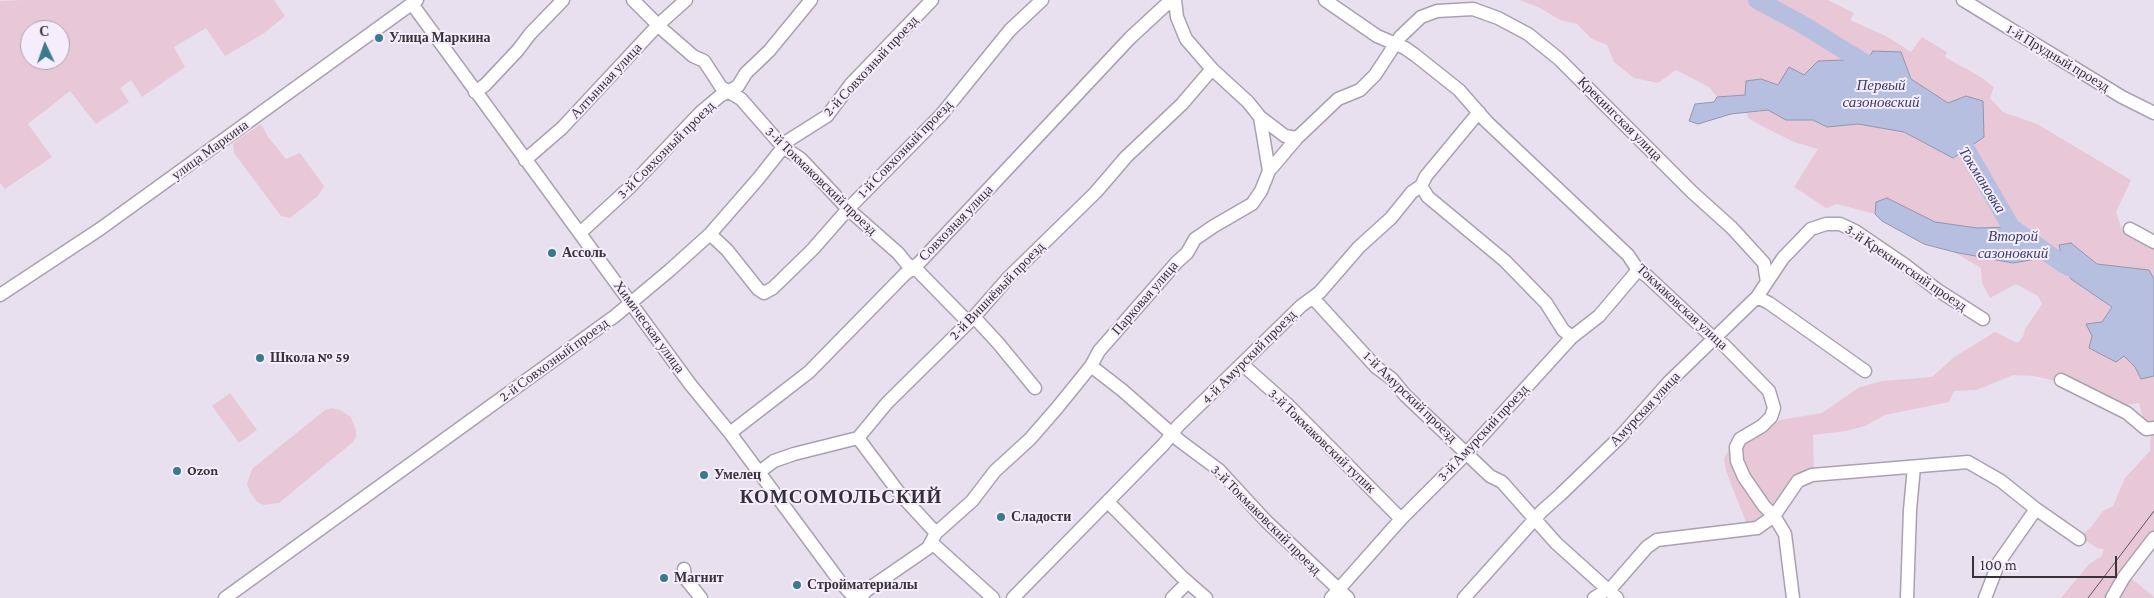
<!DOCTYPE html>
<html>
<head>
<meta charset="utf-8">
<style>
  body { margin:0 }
  #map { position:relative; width:2154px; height:598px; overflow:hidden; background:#e9e0ef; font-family:"Crimson Pro",serif }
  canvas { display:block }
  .north { position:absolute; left:20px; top:20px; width:50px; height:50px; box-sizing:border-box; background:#f6edfc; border:1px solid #aaa3ae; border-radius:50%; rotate:357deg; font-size:14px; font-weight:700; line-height:20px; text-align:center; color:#373339 }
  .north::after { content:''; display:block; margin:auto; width:18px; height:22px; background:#397b8c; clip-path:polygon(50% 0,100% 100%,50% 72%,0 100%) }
  .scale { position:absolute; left:1972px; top:556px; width:145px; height:22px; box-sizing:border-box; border:2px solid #373339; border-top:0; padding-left:6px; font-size:15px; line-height:18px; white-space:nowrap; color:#373339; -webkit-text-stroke:4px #f6edfc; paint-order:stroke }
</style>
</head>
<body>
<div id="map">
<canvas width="2154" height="598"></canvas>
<div class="north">С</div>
<div class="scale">100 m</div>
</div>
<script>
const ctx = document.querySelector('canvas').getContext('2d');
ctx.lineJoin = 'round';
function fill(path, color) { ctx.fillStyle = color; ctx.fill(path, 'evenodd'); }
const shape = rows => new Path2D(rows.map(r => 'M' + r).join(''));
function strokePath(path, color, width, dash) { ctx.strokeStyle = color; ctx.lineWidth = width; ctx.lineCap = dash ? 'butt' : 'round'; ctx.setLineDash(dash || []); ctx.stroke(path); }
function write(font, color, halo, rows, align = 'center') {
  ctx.font = font + ' "Crimson Pro",serif'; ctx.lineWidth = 4; ctx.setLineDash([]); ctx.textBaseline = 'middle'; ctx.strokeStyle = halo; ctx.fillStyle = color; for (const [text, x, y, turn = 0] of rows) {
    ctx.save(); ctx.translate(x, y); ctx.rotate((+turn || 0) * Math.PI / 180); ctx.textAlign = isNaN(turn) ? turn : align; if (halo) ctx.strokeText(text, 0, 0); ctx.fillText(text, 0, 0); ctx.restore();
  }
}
const green = shape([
  [23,0,274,0,285,16,263,34,225,56,206,28,174,47,185,67,142,97,131,80,120,88,129,102,96,124,70,91,28,124,52,157,5,189,0,183,0,1],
  [30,30,60,30,60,60,30,60],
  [1520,0,1828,0,1854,13,1850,20,1886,36,1911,52,1922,37,1947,52,1945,57,1979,76,1994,87,1990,98,2003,112,2037,124,2131,180,2116,212,2122,230,2154,249,2154,279,2148,270,2097,264,2071,243,2059,245,2071,279,2112,307,2102,322,2124,356,2135,367,2141,379,2154,376,2154,530,2106,598,2061,598,2089,564,2102,556,2104,549,2097,548,2080,537,2092,526,2103,511,2113,506,2125,478,2150,451,2151,427,2142,415,2139,403,2121,406,2076,385,2062,374,2056,381,2034,376,2013,375,1977,390,1954,391,1949,402,1885,415,1865,426,1846,431,1813,435,1814,470,1795,476,1763,516,1755,523,1747,525,1726,471,1724,458,1729,450,1780,420,1822,413,1858,388,1882,381,1932,377,1954,357,1995,332,2017,343,2023,337,2025,329,2042,304,2038,296,2016,284,1990,298,1982,283,1981,268,1954,252,2013,263,2011,227,1977,228,1935,222,1887,198,1876,202,1875,214,1837,204,1826,208,1794,187,1818,149,1794,142,1762,126,1748,118,1747,113,1768,110,1786,120,1813,120,1827,127,1858,124,1904,132,1953,158,1966,96,1948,103,1911,79,1901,53,1865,63,1841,60,1778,85,1761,79,1746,81,1745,95,1717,97,1709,87,1676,70,1658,83,1634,78,1614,62,1607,45,1592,39,1577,24,1560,20,1540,8],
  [261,124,268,137,286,159,300,153,324,186,318,196,290,218,281,216,234,153,233,143],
  [230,393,257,430,239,443,212,406],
  [332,408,340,410,351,417,356,430,356,437,353,442,279,503,264,505,257,502,250,492,247,484,252,469,325,410],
  [2131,578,2154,597,2154,598,2117,598]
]);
const water = shape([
  [1873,51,1901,52,1911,79,1948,103,1966,96,1983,101,1984,137,1953,158,1904,132,1858,124,1827,127,1813,120,1786,120,1768,110,1731,114,1698,124,1689,121,1695,104,1714,102,1717,97,1745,95,1746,81,1761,79,1778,85,1789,67,1804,75,1818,61,1841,60,1865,63,1873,51],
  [1887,198,1935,222,1977,228,2011,227,2024,229,2038,237,2043,249,2036,259,2013,263,1954,252,1924,244,1882,221,1875,214,1876,202,1887,198],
  [2071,243,2097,264,2149,270,2154,279,2154,376,2141,379,2135,367,2124,356,2116,362,2089,348,2092,336,2086,324,2102,322,2112,307,2071,279,2063,264,2059,245,2071,243]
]);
const river = shape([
  [1757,0,1800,23,1865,63,1883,77],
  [1950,133,1966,149,2011,227,2063,264,2084,274]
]);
const minor = shape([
  [633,0,662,29,693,56,704,61,721,87,741,99,783,147,801,159,848,209,898,253,907,264,919,272,968,322],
  [1175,0,1177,17,1186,39,1212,69,1248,102,1260,117,1269,171],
  [1325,0,1377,36,1405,48,1415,55,1459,90,1487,122,1628,255,1638,270,1647,276,1708,333,1724,345,1769,391,1774,408,1771,417,1762,426,1740,439,1736,447,1737,461,1744,477,1764,506,1774,516,1785,534,1793,598],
  [1963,0,2122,97,2154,113],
  [412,4,690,384,730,433,841,583,855,598],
  [475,92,485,85,518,50,530,34,563,0],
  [1260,117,1285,136,1297,138],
  [525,160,562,128,658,25,686,0],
  [1421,186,1428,197,1505,261,1546,303,1563,330,1572,337],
  [2130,229,2154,242],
  [580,233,629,188,701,112,720,96,738,86,746,73,769,51,811,0],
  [710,234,727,250,758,289,764,293,773,288,813,249,848,209,941,115,1010,30,1042,0],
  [0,295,100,229,417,0],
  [1757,297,1769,303,1865,371],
  [1313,298,1376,367,1392,379,1405,395,1490,476,1502,482,1556,543,1617,598],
  [974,317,998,343,1035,388],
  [1243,365,1288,405,1401,519],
  [1091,366,1122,390,1180,441,1219,470,1266,521,1348,598],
  [2061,380,2127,413,2146,429,2154,428],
  [730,433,809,372,905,274,919,263,1130,38,1171,0],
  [858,438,900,494,936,533],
  [758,473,774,461,794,454,858,438,887,403,974,317,1009,277,1096,192,1126,157,1182,104,1212,69],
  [1108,502,1182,577,1206,598],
  [932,543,993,598],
  [684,569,685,578,701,598],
  [225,598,615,316,670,270,710,234,758,179,789,140,827,116,851,84,932,0],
  [860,598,867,590,928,548,936,533,972,501,995,471,1030,439,1057,408,1091,366,1099,351,1177,262,1187,253,1195,239,1214,226,1252,204,1261,191,1269,171,1297,138,1338,99,1360,90,1375,75,1400,37,1421,17,1437,11,1473,9,1498,18,1528,34,1559,59,1692,192,1732,228,1764,263,1767,282],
  [1013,598,1164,444,1178,426,1301,306,1320,292,1359,247,1391,218,1412,192,1421,186,1426,176,1479,112],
  [1172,598,1188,582],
  [1331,598,1401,519,1461,459,1572,337,1599,316,1638,270],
  [1464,598,1542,511,1560,495,1620,437,1669,382,1757,297,1783,258,1811,229,1826,224,1840,224,1855,231,1905,265,1936,289,1983,319],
  [1594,598,1613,586,1647,547,1657,540,1757,528,1774,516,1798,481,1812,475,1968,462,2001,481,2036,509,2079,539],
  [1907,598,1910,510,1914,467],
  [1985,598,1999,562,2036,509],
  [2112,598,2124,577,2154,538]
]);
const tram = shape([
  [2088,598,2154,511]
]);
const markers = [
  [379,38,5,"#397b8c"],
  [552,253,5,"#397b8c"],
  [260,358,5,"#397b8c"],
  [177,471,5,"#397b8c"],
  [704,475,5,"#397b8c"],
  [1001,517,5,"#397b8c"],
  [664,578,5,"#397b8c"],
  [797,585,5,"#397b8c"]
];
const poiNames = [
  ["Улица Маркина",389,38],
  ["Ассоль",562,253],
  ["Школа № 59",270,358],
  ["Ozon",187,471],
  ["Умелец",714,475],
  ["Сладости",1011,517],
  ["Магнит",674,578],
  ["Стройматериалы",807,585]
];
const streetNames = [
  ["1-й Прудный проезд",2058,58,31],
  ["2-й Совхозный проезд",871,66,-47],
  ["Алтынная улица",606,81,-47],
  ["Крекингская улица",1620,119,45],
  ["1-й Совхозный проезд",905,149,-46],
  ["улица Маркина",210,150,-36],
  ["3-й Совхозный проезд",666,150,-45],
  ["3-й Токмаковский проезд",821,181,44],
  ["Совхозная улица",956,223,-46],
  ["3-й Крекингский проезд",1906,268,34],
  ["2-й Вишнёвый проезд",997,291,-46],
  ["Парковая улица",1145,298,-49],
  ["Токмаковская улица",1682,307,43],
  ["Химическая улица",649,327,54],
  ["4-й Амурский проезд",1249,357,-45],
  ["2-й Совхозный проезд",554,360,-36],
  ["1-й Амурский проезд",1410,397,44],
  ["Амурская улица",1645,409,-47],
  ["3-й Амурский проезд",1483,433,-47],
  ["3-й Токмаковский тупик",1322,441,44],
  ["3-й Токмаковский проезд",1266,520,45]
];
const waterNames = [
  ["Первый",1881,85],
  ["сазоновский",1881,102],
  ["Токмановка",1982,180,58],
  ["Второй",2013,236],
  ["сазоновкий",2013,253]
];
const districtNames = [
  ["КОМСОМОЛЬСКИЙ",841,497]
];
fill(green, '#e8c7d6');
fill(water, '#b7bfe0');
strokePath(water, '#9195ae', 1);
strokePath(river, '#b7bfe0', 18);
strokePath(minor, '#a9a1af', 15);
strokePath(minor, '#fff', 12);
strokePath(tram, '#5d5860', 1);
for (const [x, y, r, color] of markers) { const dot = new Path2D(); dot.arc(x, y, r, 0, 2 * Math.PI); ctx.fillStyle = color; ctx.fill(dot); strokePath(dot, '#f6edfc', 2); }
write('bold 14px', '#373339', '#f6edfc', poiNames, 'left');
write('14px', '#373339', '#f6edfc', streetNames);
write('italic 15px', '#38406d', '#f6edfc', waterNames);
ctx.letterSpacing = '1px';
write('bold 19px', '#352f3a', '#f6edfc', districtNames);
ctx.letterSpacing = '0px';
</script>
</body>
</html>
